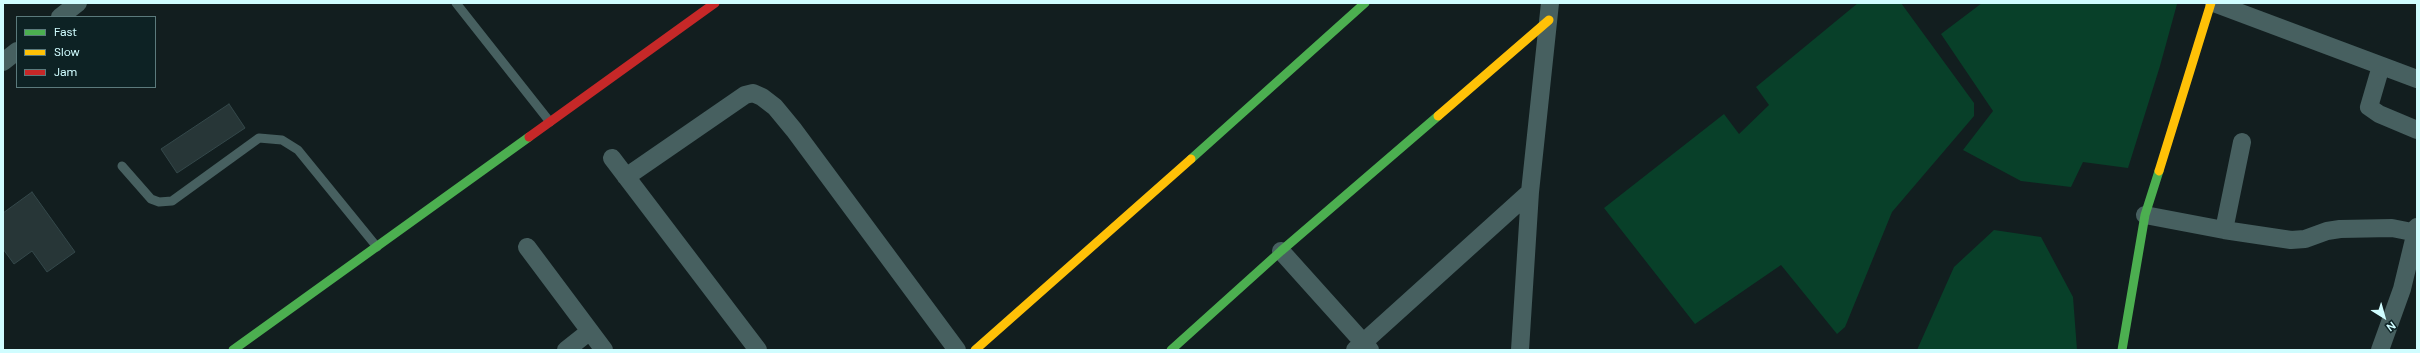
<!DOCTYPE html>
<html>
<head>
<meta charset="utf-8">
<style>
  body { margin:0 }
  #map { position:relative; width:2420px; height:353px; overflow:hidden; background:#121e1f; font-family:"DM Sans",sans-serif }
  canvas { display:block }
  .frame { position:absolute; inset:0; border:4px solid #d0fdff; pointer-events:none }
  .legend { position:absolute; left:16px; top:16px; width:140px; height:72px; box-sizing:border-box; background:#0d2224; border:1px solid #5b7a7c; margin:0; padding:5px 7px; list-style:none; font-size:12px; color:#d0fdff }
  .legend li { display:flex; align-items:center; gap:8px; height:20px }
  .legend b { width:20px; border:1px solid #5b7a7c }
  .north { position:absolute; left:2364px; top:297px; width:40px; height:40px; -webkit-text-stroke:3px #0d2224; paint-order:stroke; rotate:143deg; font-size:11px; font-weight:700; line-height:16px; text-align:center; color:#d0fdff }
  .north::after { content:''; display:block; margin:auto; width:14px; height:18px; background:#d0fdff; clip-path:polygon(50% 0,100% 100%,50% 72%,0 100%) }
</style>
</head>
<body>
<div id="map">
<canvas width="2420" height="353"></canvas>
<div class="frame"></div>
<ul class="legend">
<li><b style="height:5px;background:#4caf50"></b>Fast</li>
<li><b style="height:5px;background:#ffc107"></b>Slow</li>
<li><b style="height:5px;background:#c62828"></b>Jam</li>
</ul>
<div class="north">N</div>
</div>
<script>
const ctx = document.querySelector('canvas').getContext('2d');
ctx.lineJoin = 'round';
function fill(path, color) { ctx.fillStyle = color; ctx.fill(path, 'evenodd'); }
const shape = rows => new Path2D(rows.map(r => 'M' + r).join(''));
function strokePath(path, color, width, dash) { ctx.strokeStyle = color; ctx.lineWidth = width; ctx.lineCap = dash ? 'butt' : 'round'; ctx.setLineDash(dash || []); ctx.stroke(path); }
const water = shape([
  [1858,3,1901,3,1974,103,1974,116,1892,212,1845,327,1837,334,1781,265,1695,324,1604,208,1724,114,1739,134,1769,105,1756,87],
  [1982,3,2177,4,2160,66,2128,168,2083,162,2071,187,2021,181,1963,150,1993,111,1941,34],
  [1994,230,2041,237,2073,297,2077,350,1917,350,1954,267]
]);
const building = shape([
  [229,104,245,128,177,173,161,149,229,104],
  [32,192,75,252,47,272,32,251,14,264,3,249,3,213,32,192]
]);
const lane = shape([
  [456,3,550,122],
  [122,166,151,199,159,202,172,201,259,138,282,140,298,150,377,247]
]);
const street = shape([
  [2214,3,2417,79],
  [60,17,78,3],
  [3,62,17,51],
  [2381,66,2369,107,2379,114,2417,130],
  [612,158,758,350],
  [626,177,745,95,753,93,762,97,775,107,794,130,957,350],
  [2145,215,2224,230,2291,240,2305,239,2327,231,2340,229,2392,228,2417,233],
  [2224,230,2242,142],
  [527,247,604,350],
  [1281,251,1370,350],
  [566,350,590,331],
  [1355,350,1530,192],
  [1520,350,1530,192,1550,3],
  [2380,350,2402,289,2417,227]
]);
const fast = shape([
  [1191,159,1365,3],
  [233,350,529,137],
  [1171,350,1281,251,1438,116],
  [2122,350,2145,215,2159,171]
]);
const slow = shape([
  [1438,116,1549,20],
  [2159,171,2211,3],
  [975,350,1191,159]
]);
const jam = shape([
  [529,137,715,3]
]);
fill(water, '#084029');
fill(building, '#273637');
strokePath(building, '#34484a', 1);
strokePath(lane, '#476060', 9);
strokePath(street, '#476060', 18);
strokePath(fast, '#4caf50', 9);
strokePath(slow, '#ffc107', 9);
strokePath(jam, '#c62828', 9);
</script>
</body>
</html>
